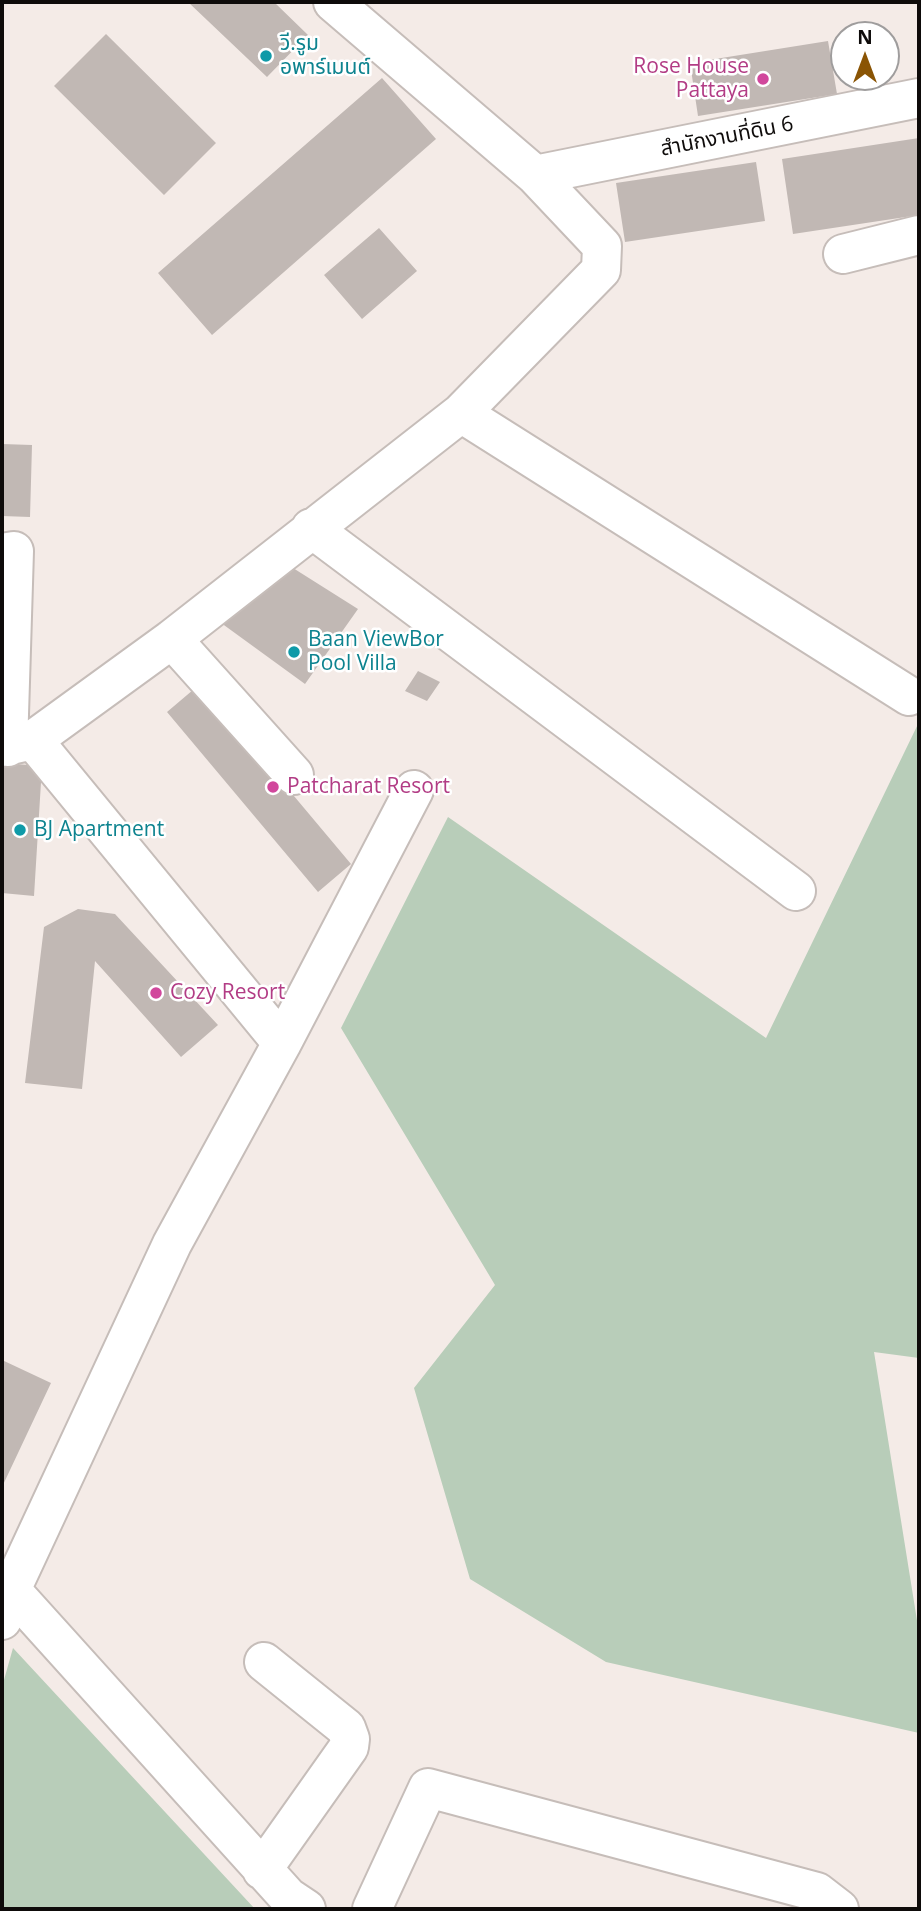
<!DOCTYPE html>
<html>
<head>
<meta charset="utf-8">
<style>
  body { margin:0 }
  #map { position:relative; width:921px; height:1911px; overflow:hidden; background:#f4ebe7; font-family:"Open Sans",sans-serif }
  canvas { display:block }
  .frame { position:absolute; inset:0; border:4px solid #0e0b0a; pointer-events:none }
  .north { position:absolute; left:830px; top:21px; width:70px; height:70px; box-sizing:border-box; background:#fff; border:2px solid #9f9d9d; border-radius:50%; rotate:0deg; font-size:19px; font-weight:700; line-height:28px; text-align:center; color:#0e0b0a }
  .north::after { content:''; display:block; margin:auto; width:24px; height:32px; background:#8a5404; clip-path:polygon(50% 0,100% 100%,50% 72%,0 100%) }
</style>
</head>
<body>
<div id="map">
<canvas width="921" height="1911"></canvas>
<div class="frame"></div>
<div class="north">N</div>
</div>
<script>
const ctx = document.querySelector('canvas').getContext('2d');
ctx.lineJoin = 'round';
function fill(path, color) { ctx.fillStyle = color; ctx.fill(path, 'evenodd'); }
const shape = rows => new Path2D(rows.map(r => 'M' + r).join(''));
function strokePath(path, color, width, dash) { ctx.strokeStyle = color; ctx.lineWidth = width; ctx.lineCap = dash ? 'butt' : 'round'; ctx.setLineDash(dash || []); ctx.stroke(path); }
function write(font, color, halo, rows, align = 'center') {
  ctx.font = font + ' "Open Sans","Noto Sans Thai",sans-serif'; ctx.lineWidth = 5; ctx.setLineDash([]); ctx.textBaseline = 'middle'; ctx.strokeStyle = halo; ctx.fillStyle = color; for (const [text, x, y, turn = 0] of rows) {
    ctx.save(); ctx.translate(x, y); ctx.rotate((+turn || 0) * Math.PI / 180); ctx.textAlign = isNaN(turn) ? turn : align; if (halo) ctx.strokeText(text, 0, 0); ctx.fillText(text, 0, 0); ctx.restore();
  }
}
const green = shape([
  [919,722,919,1358,874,1352,919,1633,919,1733,606,1662,470,1579,414,1388,495,1285,341,1028,448,817,766,1038],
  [13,1648,255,1909,2,1909,2,1687]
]);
const building = shape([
  [188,2,274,2,308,35,267,77],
  [106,34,216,143,164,195,54,86],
  [828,41,837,94,698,116,690,63],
  [382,78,436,139,212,335,158,273],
  [919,138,919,215,793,234,782,159],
  [756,162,765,221,625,242,616,183],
  [379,228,417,271,362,319,324,275],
  [2,444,32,445,30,517,2,516],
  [293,568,358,609,305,684,217,620],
  [418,671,440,682,427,701,405,691],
  [200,684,351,864,318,892,167,712],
  [2,763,42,766,34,896,2,893],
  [78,909,115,914,218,1025,181,1057,95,961,82,1089,25,1083,44,927],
  [2,1360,51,1383,2,1487]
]);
const minor = shape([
  [535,175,919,98],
  [843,254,919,235],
  [461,413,909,696],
  [311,528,796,891],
  [2,553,14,551,8,747],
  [172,639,294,775],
  [33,740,282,1043],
  [2,747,33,740,172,639,461,413,601,270,602,246,535,175,333,2],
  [2,1586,11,1590,288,1897,306,1909],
  [2,1620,11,1590,172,1244,282,1043,414,790],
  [262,1870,349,1747,350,1739,346,1728,264,1662],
  [372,1909,428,1788,817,1892,839,1909]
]);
const markers = [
  [266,56,7,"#0f9aa8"],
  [763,79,7,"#d1479c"],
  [294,652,7,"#0f9aa8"],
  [273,787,7,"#d1479c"],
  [20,830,7,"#0f9aa8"],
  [156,993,7,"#d1479c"]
];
const cultureNames = [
  ["วี.รูม",280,44],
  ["อพาร์เมนต์",280,68],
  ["Baan ViewBor",308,640],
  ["Pool Villa",308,664],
  ["BJ Apartment",34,830]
];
const hotelNames = [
  ["Rose House",749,67,"right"],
  ["Pattaya",749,91,"right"],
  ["Patcharat Resort",287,787],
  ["Cozy Resort",170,993]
];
const streetNames = [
  ["สำนักงานที่ดิน 6",727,137,-11]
];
fill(green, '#b8cdb9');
fill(building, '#c1b8b4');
strokePath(minor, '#c6bdb9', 42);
strokePath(minor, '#fff', 38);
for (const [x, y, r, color] of markers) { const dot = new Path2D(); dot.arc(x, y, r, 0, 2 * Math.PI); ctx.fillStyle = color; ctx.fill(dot); strokePath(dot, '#fff', 2.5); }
write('21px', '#0d838f', '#fff', cultureNames, 'left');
write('21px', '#b23c85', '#fff', hotelNames, 'left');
write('21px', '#0e0b0a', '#fff', streetNames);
</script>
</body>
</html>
